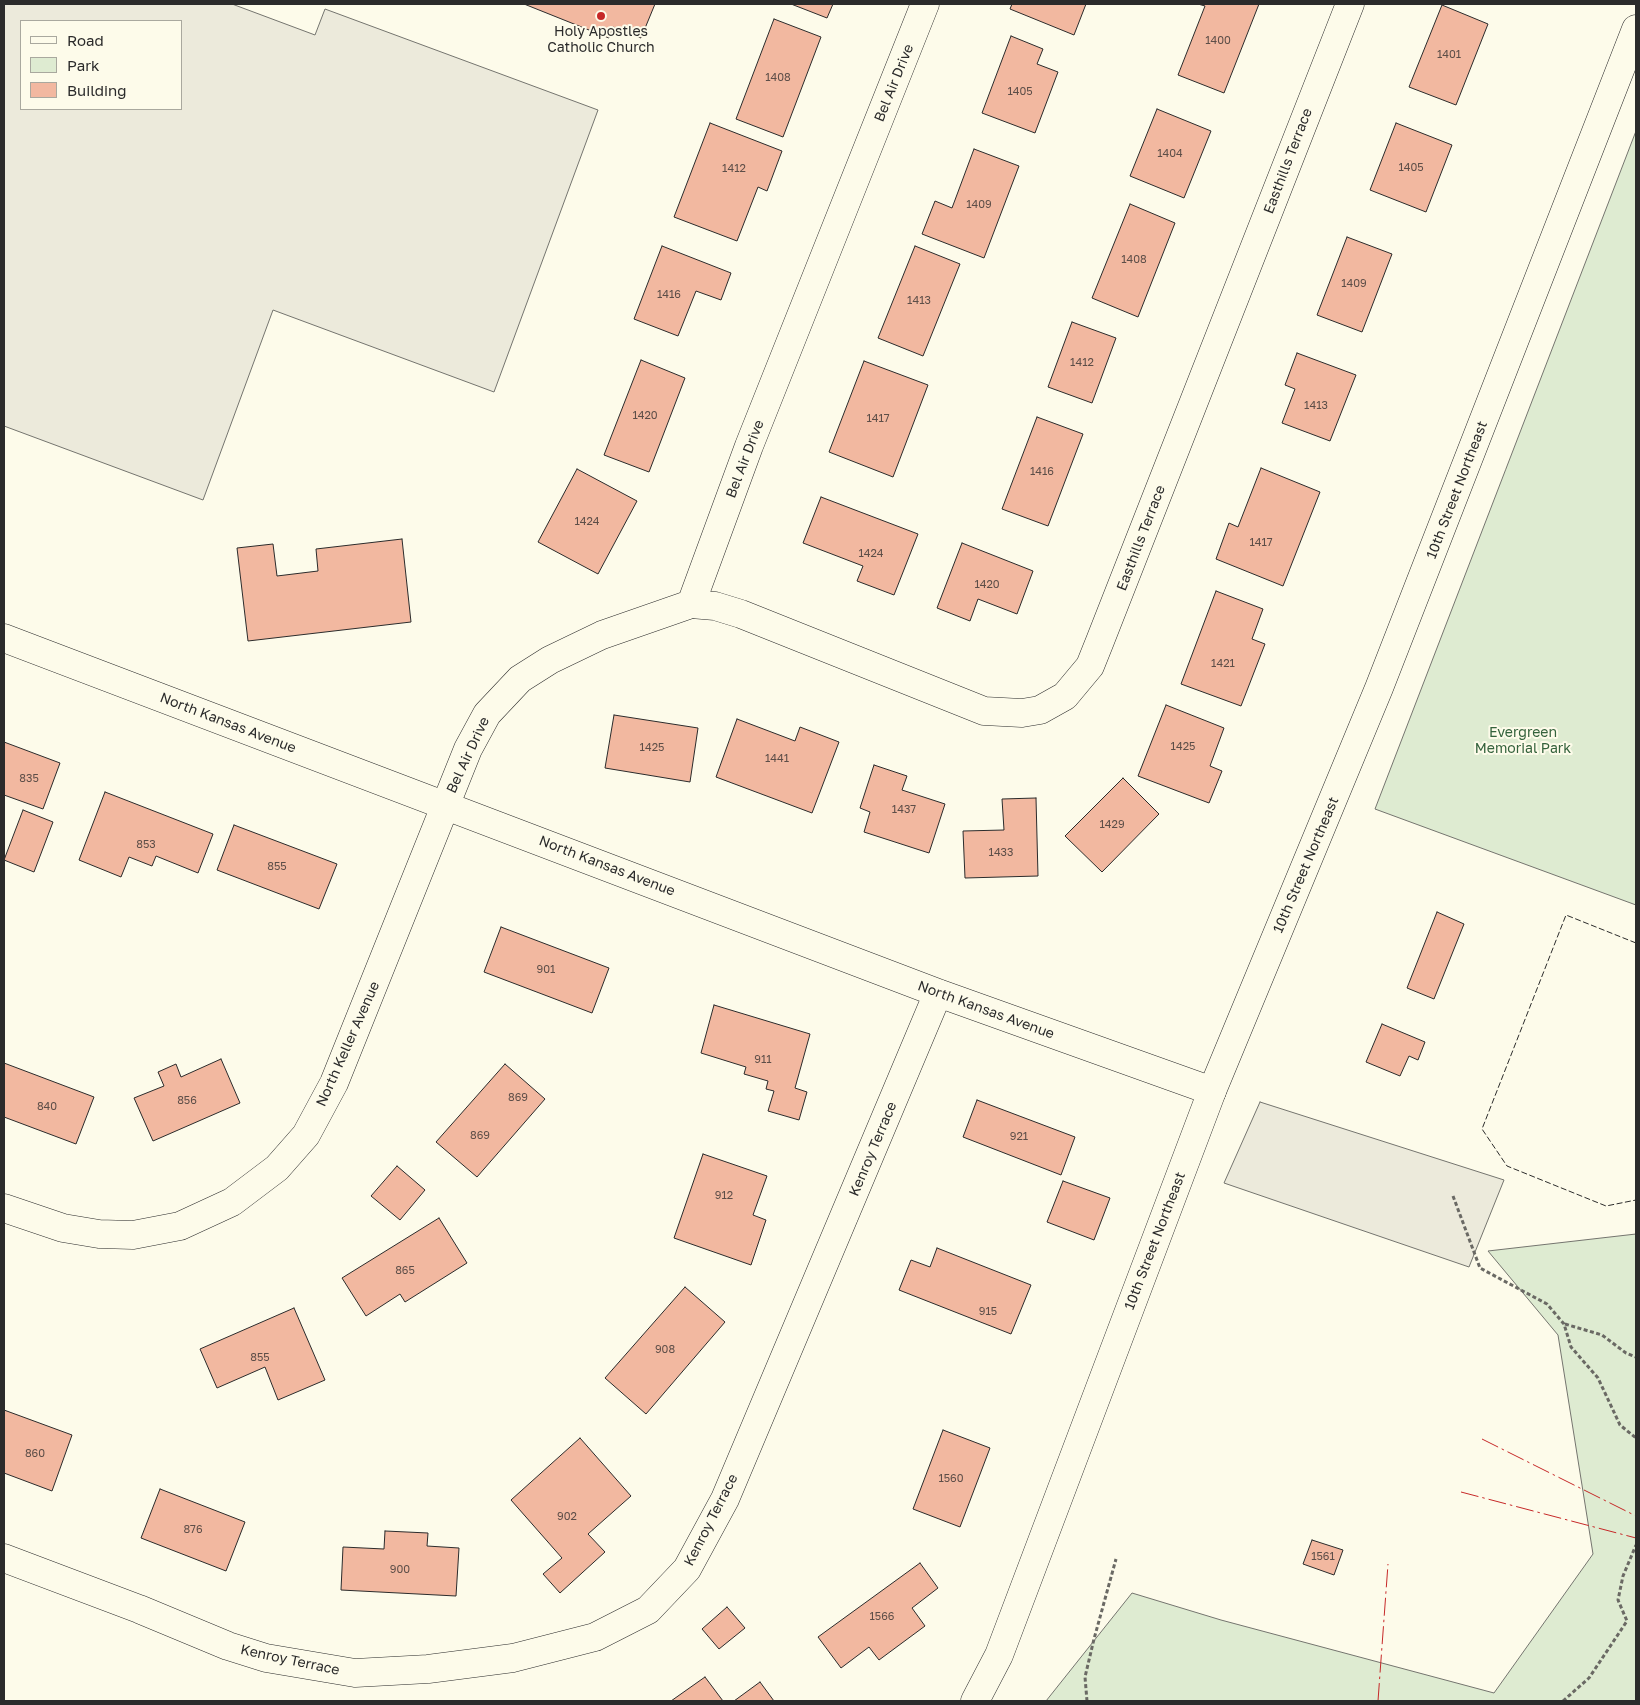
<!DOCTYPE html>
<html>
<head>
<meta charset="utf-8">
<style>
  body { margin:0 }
  #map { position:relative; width:1640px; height:1705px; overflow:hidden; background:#fdfbea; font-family:"Golos Text",sans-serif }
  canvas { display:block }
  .frame { position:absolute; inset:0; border:5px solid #2b2b2b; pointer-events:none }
  .legend { position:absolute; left:20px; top:20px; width:162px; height:90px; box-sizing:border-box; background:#fdfbea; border:1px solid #a9a89e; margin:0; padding:6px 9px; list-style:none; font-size:15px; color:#2b2b2b }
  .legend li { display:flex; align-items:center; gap:10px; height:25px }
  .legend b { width:25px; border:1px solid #a9a89e }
</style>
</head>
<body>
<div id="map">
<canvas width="1640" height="1705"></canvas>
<div class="frame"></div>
<ul class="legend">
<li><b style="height:6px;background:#fdfbea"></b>Road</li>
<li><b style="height:14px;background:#deebd1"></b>Park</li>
<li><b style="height:14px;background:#f2b8a0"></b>Building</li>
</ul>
</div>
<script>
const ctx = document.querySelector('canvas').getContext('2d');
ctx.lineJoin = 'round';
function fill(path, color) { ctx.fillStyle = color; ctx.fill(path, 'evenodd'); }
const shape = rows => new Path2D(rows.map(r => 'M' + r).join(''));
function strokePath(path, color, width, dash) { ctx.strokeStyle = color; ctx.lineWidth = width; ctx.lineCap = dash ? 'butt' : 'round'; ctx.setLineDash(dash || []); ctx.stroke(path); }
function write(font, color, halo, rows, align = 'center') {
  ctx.font = font + ' "Golos Text",sans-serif'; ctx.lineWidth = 4; ctx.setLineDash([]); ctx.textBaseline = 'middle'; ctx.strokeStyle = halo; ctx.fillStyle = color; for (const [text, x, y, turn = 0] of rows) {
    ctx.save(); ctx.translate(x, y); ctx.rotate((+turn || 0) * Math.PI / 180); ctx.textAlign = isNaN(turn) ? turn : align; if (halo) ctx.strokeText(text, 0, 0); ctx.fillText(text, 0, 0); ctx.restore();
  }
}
const green = shape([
  [1636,131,1636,905,1375,809,1636,131],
  [1636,1234,1636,1701,1046,1701,1132,1593,1221,1620,1494,1693,1593,1554,1558,1335,1488,1251,1636,1234]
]);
const parking = shape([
  [4,4,232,4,315,35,325,9,598,110,494,392,273,310,203,500,4,426,4,4],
  [21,21,181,21,181,109,21,109,21,21],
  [1260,1102,1504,1180,1469,1267,1224,1183,1260,1102]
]);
const building = shape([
  [524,4,655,4,641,38,613,27,609,38,524,4],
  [791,4,833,4,827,18,791,4],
  [1012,4,1086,4,1074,35,1010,9,1012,4],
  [1198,4,1259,4,1224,93,1178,75,1205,6,1198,4],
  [1442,5,1488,24,1456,105,1409,87,1442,5],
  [774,19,821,37,783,137,736,119,774,19],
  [1011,36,1043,49,1037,64,1058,72,1035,133,982,113,1011,36],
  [1157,109,1211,131,1184,198,1130,176,1157,109],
  [710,123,782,151,767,191,758,187,737,241,674,217,710,123],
  [1396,123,1452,145,1426,212,1370,190,1396,123],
  [974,149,1019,166,984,258,922,234,935,201,952,208,974,149],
  [1130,204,1175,223,1138,317,1092,298,1130,204],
  [1347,237,1392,254,1362,332,1317,315,1347,237],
  [662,246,731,273,721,300,696,291,678,336,634,319,662,246],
  [915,246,960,264,923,356,878,338,915,246],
  [1072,322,1116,338,1092,403,1048,387,1072,322],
  [1297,353,1356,375,1330,441,1282,423,1295,389,1285,385,1297,353],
  [641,360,685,378,649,472,604,455,641,360],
  [864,361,928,385,893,477,829,452,864,361],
  [1037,417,1083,434,1048,526,1002,509,1037,417],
  [1261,468,1320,492,1283,586,1216,559,1229,523,1238,527,1261,468],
  [577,469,637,501,598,574,538,542,577,469],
  [821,497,918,534,894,595,857,581,863,566,803,543,821,497],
  [402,539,411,622,248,641,237,548,273,544,277,576,318,571,316,549,402,539],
  [962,543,1033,571,1017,614,978,599,970,621,937,608,962,543],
  [1216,591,1263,609,1252,639,1265,644,1241,706,1181,684,1216,591],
  [1166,705,1224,728,1210,766,1222,771,1209,803,1138,776,1166,705],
  [614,715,698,728,690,782,605,768,614,715],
  [737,719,795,741,800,727,839,742,812,813,716,777,737,719],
  [4,742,60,763,43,809,4,795,4,742],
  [874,765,907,776,902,790,945,804,929,853,864,832,870,812,860,808,874,765],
  [1123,778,1159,814,1102,872,1065,836,1123,778],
  [105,792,213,834,198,873,156,856,152,866,129,857,121,877,79,860,105,792],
  [1036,798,1038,876,965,878,963,831,1004,830,1002,799,1036,798],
  [23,810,53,822,34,872,4,860,23,810],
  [234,825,337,864,319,909,217,870,234,825],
  [1437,912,1464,924,1434,999,1407,988,1437,912],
  [501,927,609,968,592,1013,484,972,501,927],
  [714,1005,810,1034,795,1088,807,1092,799,1120,768,1111,774,1091,766,1089,768,1081,744,1074,746,1067,701,1053,714,1005],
  [1382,1024,1425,1042,1418,1060,1409,1056,1400,1076,1366,1062,1382,1024],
  [221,1059,240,1103,153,1141,134,1098,164,1086,158,1072,176,1064,181,1077,221,1059],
  [4,1063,94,1097,76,1144,4,1117,4,1063],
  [505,1064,545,1099,477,1177,436,1142,505,1064],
  [977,1100,1075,1137,1061,1175,963,1137,977,1100],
  [703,1154,767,1176,753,1215,766,1220,751,1265,674,1238,703,1154],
  [397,1166,425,1190,400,1220,371,1196,397,1166],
  [1063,1181,1110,1198,1094,1240,1047,1222,1063,1181],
  [439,1218,467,1263,405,1302,400,1294,366,1316,342,1278,439,1218],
  [937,1248,1031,1285,1011,1334,899,1290,911,1260,930,1267,937,1248],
  [685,1287,725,1322,646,1414,605,1378,685,1287],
  [294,1308,325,1380,278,1400,265,1367,217,1388,200,1349,294,1308],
  [4,1410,72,1435,52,1491,4,1473,4,1410],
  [943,1430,990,1448,960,1527,913,1509,943,1430],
  [580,1438,631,1496,588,1534,605,1552,560,1593,543,1574,562,1558,511,1500,580,1438],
  [160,1489,245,1522,226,1571,141,1538,160,1489],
  [385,1531,428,1533,427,1546,459,1548,456,1596,341,1590,343,1547,384,1549,385,1531],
  [1312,1540,1343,1550,1334,1575,1303,1564,1312,1540],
  [920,1563,938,1588,912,1608,925,1626,879,1660,869,1647,841,1668,818,1637,920,1563],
  [727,1607,745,1628,719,1649,702,1629,727,1607],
  [705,1677,723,1701,671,1701,705,1677],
  [760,1682,774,1701,734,1701,760,1682]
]);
const path = shape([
  [1453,1196,1480,1268,1547,1304,1564,1324,1571,1347,1598,1378,1620,1425,1636,1438],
  [1565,1324,1602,1335,1626,1353,1636,1357],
  [1087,1701,1085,1677,1094,1639,1116,1559],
  [1563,1701,1589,1678,1627,1621,1618,1600,1623,1576,1636,1545]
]);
const minor = shape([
  [691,604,715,606,741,614,984,711,1022,713,1040,710,1065,696,1090,666,1100,641,1350,4],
  [4,638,938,993,1212,1091],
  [4,1208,63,1228,99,1234,133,1235,180,1226,232,1202,277,1168,306,1135,334,1083,468,749,487,714,520,679,550,660,602,635,691,604,749,446,925,4],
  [4,1558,139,1609,228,1646,266,1658,355,1673,428,1669,513,1658,595,1637,648,1610,687,1569,725,1499,938,993]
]);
const major = shape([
  [975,1701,999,1655,1212,1091,1379,688,1636,29]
]);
const fence = shape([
  [1636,943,1566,915,1482,1129,1507,1166,1606,1206,1636,1200]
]);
const power = shape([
  [1482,1439,1636,1516],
  [1461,1492,1636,1538],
  [1378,1701,1388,1564]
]);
const markers = [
  [601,16,5,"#c62828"]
];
const numberNames = [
  ["1400",1218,41],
  ["1401",1449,55],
  ["1408",778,78],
  ["1405",1020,92],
  ["1404",1170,154],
  ["1405",1411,168],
  ["1412",734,169],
  ["1409",979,205],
  ["1408",1134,260],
  ["1409",1354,284],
  ["1416",669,295],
  ["1413",919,301],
  ["1412",1082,363],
  ["1413",1316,406],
  ["1420",645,416],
  ["1417",878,419],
  ["1416",1042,472],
  ["1424",587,522],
  ["1417",1261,543],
  ["1424",871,554],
  ["1420",987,585],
  ["1421",1223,664],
  ["1425",1183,747],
  ["1425",652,748],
  ["1441",777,759],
  ["835",29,779],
  ["1437",904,810],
  ["1429",1112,825],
  ["853",146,845],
  ["1433",1001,853],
  ["855",277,867],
  ["901",546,970],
  ["911",763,1060],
  ["869",518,1098],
  ["856",187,1101],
  ["840",47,1107],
  ["869",480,1136],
  ["921",1019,1137],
  ["912",724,1196],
  ["865",405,1271],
  ["915",988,1312],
  ["908",665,1350],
  ["855",260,1358],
  ["860",35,1454],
  ["1560",951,1479],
  ["902",567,1517],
  ["876",193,1530],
  ["1561",1323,1557],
  ["900",400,1570],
  ["1566",882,1617]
];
const poiNames = [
  ["Holy Apostles",601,32],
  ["Catholic Church",601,48]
];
const streetNames = [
  ["Bel Air Drive",894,83,-68],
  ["Easthills Terrace",1288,161,-69],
  ["Bel Air Drive",745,459,-69],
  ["10th Street Northeast",1457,490,-69],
  ["Easthills Terrace",1141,538,-69],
  ["North Kansas Avenue",228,723,21],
  ["Bel Air Drive",468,755,-65],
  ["10th Street Northeast",1306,865,-67],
  ["North Kansas Avenue",607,866,21],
  ["North Kansas Avenue",986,1010,20],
  ["North Keller Avenue",348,1044,-66],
  ["Kenroy Terrace",873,1149,-67],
  ["10th Street Northeast",1155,1241,-69],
  ["Kenroy Terrace",711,1520,-63],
  ["Kenroy Terrace",290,1660,12]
];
const parkNames = [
  ["Evergreen",1523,733],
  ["Memorial Park",1523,749]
];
fill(green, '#deebd1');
strokePath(green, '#74746e', 1);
fill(parking, '#eceadb');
strokePath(parking, '#74746e', 1);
fill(building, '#f2b8a0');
strokePath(building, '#2b2b2b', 1);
strokePath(minor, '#2b2b2b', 29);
strokePath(major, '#2b2b2b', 29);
strokePath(path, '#6a6964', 3, [4, 2.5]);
strokePath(minor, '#fdfbea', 28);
strokePath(major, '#fdfbea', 28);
strokePath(fence, '#2b2b2b', 1, [6, 2.5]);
strokePath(power, '#c62828', 1, [18, 4, 2.5, 4]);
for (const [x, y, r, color] of markers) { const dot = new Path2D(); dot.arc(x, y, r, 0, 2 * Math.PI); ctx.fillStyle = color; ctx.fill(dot); strokePath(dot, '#fdfbea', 2); }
write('11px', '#5d4e48', null, numberNames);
write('14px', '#2b2b2b', '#fdfbea', poiNames);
write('14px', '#2b2b2b', '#fdfbea', streetNames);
write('14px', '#34623c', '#fdfbea', parkNames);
</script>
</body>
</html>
